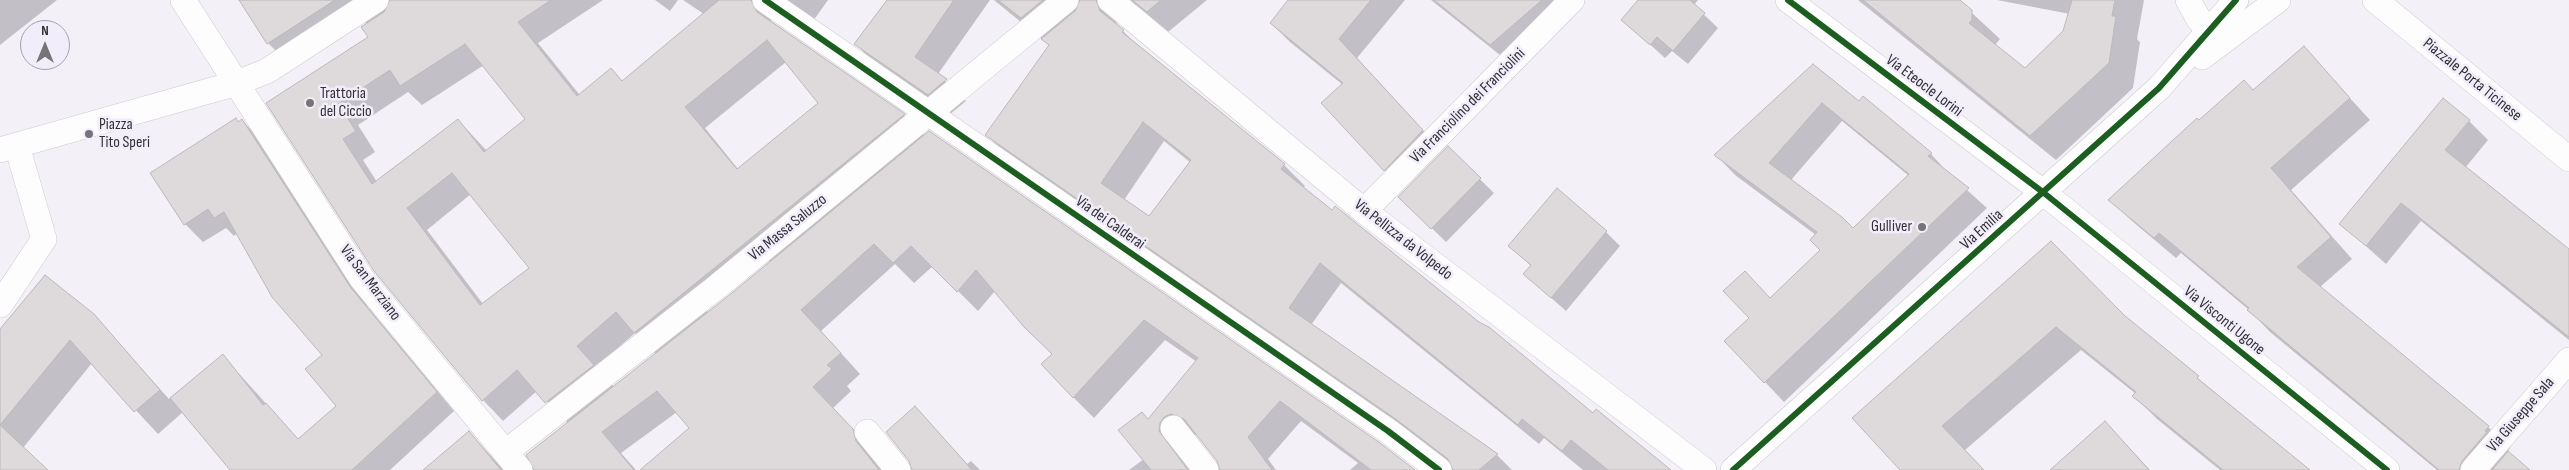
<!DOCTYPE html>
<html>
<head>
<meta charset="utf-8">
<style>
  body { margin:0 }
  #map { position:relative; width:2569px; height:470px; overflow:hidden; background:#f3f0f8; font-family:"Sofia Sans Condensed",sans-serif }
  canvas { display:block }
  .north { position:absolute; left:20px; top:20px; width:50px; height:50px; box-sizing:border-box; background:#f2edfb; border:1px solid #a5a1ac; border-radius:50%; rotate:0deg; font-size:14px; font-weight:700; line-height:20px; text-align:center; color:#323035 }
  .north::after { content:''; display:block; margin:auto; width:18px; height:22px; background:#767379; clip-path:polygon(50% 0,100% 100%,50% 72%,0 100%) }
</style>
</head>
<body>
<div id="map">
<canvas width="2569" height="470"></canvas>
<div class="north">N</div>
</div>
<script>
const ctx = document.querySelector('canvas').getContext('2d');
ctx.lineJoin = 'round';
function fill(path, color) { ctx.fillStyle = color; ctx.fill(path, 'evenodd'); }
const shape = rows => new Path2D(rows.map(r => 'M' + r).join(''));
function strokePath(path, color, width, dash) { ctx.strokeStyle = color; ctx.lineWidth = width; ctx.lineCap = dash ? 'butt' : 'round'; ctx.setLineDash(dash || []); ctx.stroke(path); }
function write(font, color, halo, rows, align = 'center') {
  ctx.font = font + ' "Sofia Sans Condensed",sans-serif'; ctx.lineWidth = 5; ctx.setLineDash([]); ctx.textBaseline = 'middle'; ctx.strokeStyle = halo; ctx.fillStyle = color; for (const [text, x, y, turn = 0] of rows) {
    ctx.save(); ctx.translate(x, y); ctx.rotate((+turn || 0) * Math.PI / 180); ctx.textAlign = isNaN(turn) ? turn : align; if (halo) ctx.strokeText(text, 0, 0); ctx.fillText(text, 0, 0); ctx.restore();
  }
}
const shadow = shape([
  [0,0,57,0,0,45],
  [240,0,603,0,538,43,591,109,704,14,683,0,828,0,813,21,773,13,771,21,904,115,925,136,1413,470,1350,470,1358,463,1301,421,1268,459,1276,470,1220,470,1219,461,1199,436,1193,434,1191,470,1129,470,1144,459,1148,420,1197,362,1165,340,1094,418,1073,397,1053,355,995,291,978,311,933,266,914,283,895,264,821,331,860,374,847,386,851,391,833,408,874,451,876,463,882,470,642,470,690,428,677,412,621,453,636,470,541,470,568,423,537,391,503,421,483,400,268,104,370,37,367,24,360,17,288,63,268,43],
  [786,62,819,103,738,169,705,128],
  [484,65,527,119,487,151,458,120,377,182,363,160,375,152,358,125,408,92,422,105],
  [471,194,531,268,483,304,427,230],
  [769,261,771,263,708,313,707,311],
  [635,333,656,354,614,387,596,367],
  [655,0,678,0,670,11],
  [888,0,990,0,938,74,966,101,949,115,876,65,856,44],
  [994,0,1207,0,1168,32,1141,9,1134,6,1116,19,1117,25,1143,51,1284,165,1305,186,1303,188,1593,415,1669,470,1583,470,1544,438,1539,444,1341,283,1311,325,1497,455,1512,470,1454,470,1452,465,1419,440,1007,155,987,135,1050,46],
  [1164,141,1191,163,1150,218,1124,200],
  [1290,0,1405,0,1357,58,1441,150,1403,189,1384,170,1343,85,1290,42,1271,23],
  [1431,0,1583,0,1510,63],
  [1640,0,1698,0,1694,5,1718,28,1688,64,1672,51,1665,58,1623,20],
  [1858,0,1958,0,2000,39,1995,45,2025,69,2064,32,2070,14,1997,0,2144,0,2137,39,2140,42,2133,88,2056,160],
  [2304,48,2370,120,2291,190,2352,259,2320,287,2488,427,2510,448,2507,452,2528,470,2437,470,2270,332,2249,310,2181,253,2176,258,2132,221,2110,200,2199,121,2254,91],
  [1814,66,1859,103,1863,98,1931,154,1949,174,1987,208,1784,402,1765,382,1751,318,1745,273,1771,299,1822,250,1816,235,1735,175,1716,155],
  [1842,121,1909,176,1853,230,1791,180],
  [242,121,261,139,368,307,454,411,390,470,232,470,183,412,158,434,92,363,23,448,46,470,0,470,0,331,93,315,169,399,223,356,299,440,338,406,323,355,237,233,234,236,226,228,203,242,185,224,239,123],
  [2469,121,2488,140,2465,168,2569,250,2569,340,2421,221,2386,264,2341,224],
  [1448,148,1494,193,1446,242,1400,197],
  [1606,232,1620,246,1566,311,1524,274,1531,266,1510,246],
  [2051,243,2124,317,2308,470,2220,470,2157,419,2134,396,2136,394,2081,350,1965,450,1984,470,1902,470],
  [915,407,967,464,971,461,980,470,913,470],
  [2105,422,2150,470,2052,470],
  [469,432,504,470,425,470]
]);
const building = shape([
  [239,0,335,0,267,44,239,0],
  [390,0,551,0,518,22,577,96,611,68,622,81,719,0,751,0,757,12,905,114,634,333,616,312,577,346,594,365,545,403,517,370,482,401,374,271,266,103,368,37,361,27,384,12,390,0],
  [767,40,818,103,737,169,685,107,767,40],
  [465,44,525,119,484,152,458,119,372,184,343,139,356,131,338,104,390,70,400,86,465,44],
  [452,173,529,268,480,305,407,208,452,173],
  [887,0,954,0,915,57,947,79,928,95,854,44,887,0],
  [998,0,1043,0,1021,18,998,0],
  [1080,0,1096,0,1100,11,1124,30,1122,32,1285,164,1281,169,1332,210,1335,206,1479,322,1489,327,1593,413,1596,409,1671,470,1608,470,1571,440,1562,451,1522,419,1518,425,1320,263,1289,308,1498,454,1479,470,1453,470,1448,459,1397,420,985,135,1049,45,1041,39,1075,11,1080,0],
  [1143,122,1191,160,1149,216,1101,183,1143,122],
  [1132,0,1161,0,1147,12,1132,0],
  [1288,0,1371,0,1339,39,1423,130,1384,171,1321,103,1343,83,1270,23,1288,0],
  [1434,0,1542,0,1490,45,1434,0],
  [1638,0,1690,0,1705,13,1673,51,1657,37,1650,45,1621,20,1638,0],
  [1863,0,1960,0,1972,10,1972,20,1969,23,2025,68,2063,31,2072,0,2115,0,2112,16,2116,16,2109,63,2030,136,1863,0],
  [2304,46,2350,98,2271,168,2331,237,2297,267,2489,426,2485,431,2487,432,2462,461,2459,470,2439,470,2247,310,2249,308,2159,233,2154,238,2108,200,2197,118,2199,120,2244,80,2253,90,2304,46],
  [1813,64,1859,101,1863,96,1932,153,1928,156,1969,188,1764,383,1724,341,1749,318,1723,291,1745,271,1770,298,1820,250,1810,240,1817,232,1714,155,1813,64],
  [1822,103,1909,174,1853,228,1842,217,1769,163,1822,103],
  [2443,98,2470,120,2445,150,2569,249,2569,337,2401,203,2366,246,2339,224,2443,98],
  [236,118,238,122,242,119,351,288,437,392,352,470,230,470,170,398,223,354,263,405,266,403,298,439,336,406,305,369,322,355,272,297,224,212,214,218,208,209,184,225,150,173,236,118],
  [929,131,1380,443,1415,470,1371,470,1280,401,1248,437,1272,470,1220,470,1217,461,1184,419,1171,414,1164,417,1160,423,1159,431,1188,470,1151,470,1118,430,1142,412,1148,419,1198,358,1144,320,1073,398,1041,364,1052,354,1024,327,976,270,957,292,911,246,893,263,874,244,801,310,841,353,827,365,832,369,813,387,853,429,856,441,879,470,640,470,689,428,657,391,602,432,634,470,534,470,526,455,727,297,929,131],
  [1448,146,1481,178,1431,229,1398,197,1448,146],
  [1557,188,1607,231,1551,298,1523,274,1531,265,1508,246,1557,188],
  [2051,241,2124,315,2199,376,2197,378,2310,470,2223,470,2132,396,2136,392,2056,327,1942,426,1984,470,1900,470,1852,418,2051,241],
  [45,275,94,314,160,390,134,412,70,340,0,425,48,470,0,470,0,329,45,275],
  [915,406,948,443,972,470,912,470,909,461,886,432,915,406],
  [2105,421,2149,470,2050,470,2105,421],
  [469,431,501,470,423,470,469,431],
  [2508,451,2530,470,2492,470,2508,451]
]);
const street = shape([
  [183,0,362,279,520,470],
  [765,0,1388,431,1439,470],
  [1110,0,1364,211,1704,470],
  [1788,0,2044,193,2387,470],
  [2188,0,2198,18,2210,32],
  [2375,0,2569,159],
  [2202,57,2278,0],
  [0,150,237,83,267,71,376,0],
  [1364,211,1572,0],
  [0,305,44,239,17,146],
  [1173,428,1206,470],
  [867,432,898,470],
  [507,451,718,286,1066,0],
  [1733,470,2159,88,2236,0],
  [2473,470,2569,360]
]);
const cycleway = shape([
  [765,0,1388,431,1439,470],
  [1788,0,2044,193,2387,470],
  [1733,470,2159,88,2236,0]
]);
const markers = [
  [310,103,5,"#767379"],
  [89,134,5,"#767379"],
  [1922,227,5,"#767379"]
];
const streetNames = [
  ["Piazzale Porta Ticinese",2472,80,39],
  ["Via Eteocle Lorini",1924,86,37],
  ["Via Franciolino dei Franciolini",1468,106,-45],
  ["Via dei Calderai",1110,223,35],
  ["Via Massa Saluzzo",788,228,-39],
  ["Via Emilia",1982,230,-42],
  ["Via Pellizza da Volpedo",1403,240,38],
  ["Via San Marziano",370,283,53],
  ["Via Visconti Ugone",2224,321,39],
  ["Via Giuseppe Sala",2521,415,-49]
];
const poiNames = [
  ["Trattoria",320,94],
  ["del Ciccio",320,112],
  ["Piazza",99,125],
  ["Tito Speri",99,143],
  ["Gulliver",1912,227,"right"]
];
fill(shadow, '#0003');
fill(building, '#dedadc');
strokePath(building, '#bcb8ba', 1);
strokePath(street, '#cccad0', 26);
strokePath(street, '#fdfdfe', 25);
strokePath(cycleway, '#1b5e20', 6);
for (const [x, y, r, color] of markers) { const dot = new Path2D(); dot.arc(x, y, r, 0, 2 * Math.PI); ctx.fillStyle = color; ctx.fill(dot); strokePath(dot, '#f2edfb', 2); }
write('16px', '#323035', '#f2edfb', streetNames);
write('16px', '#323035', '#f2edfb', poiNames, 'left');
</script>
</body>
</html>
